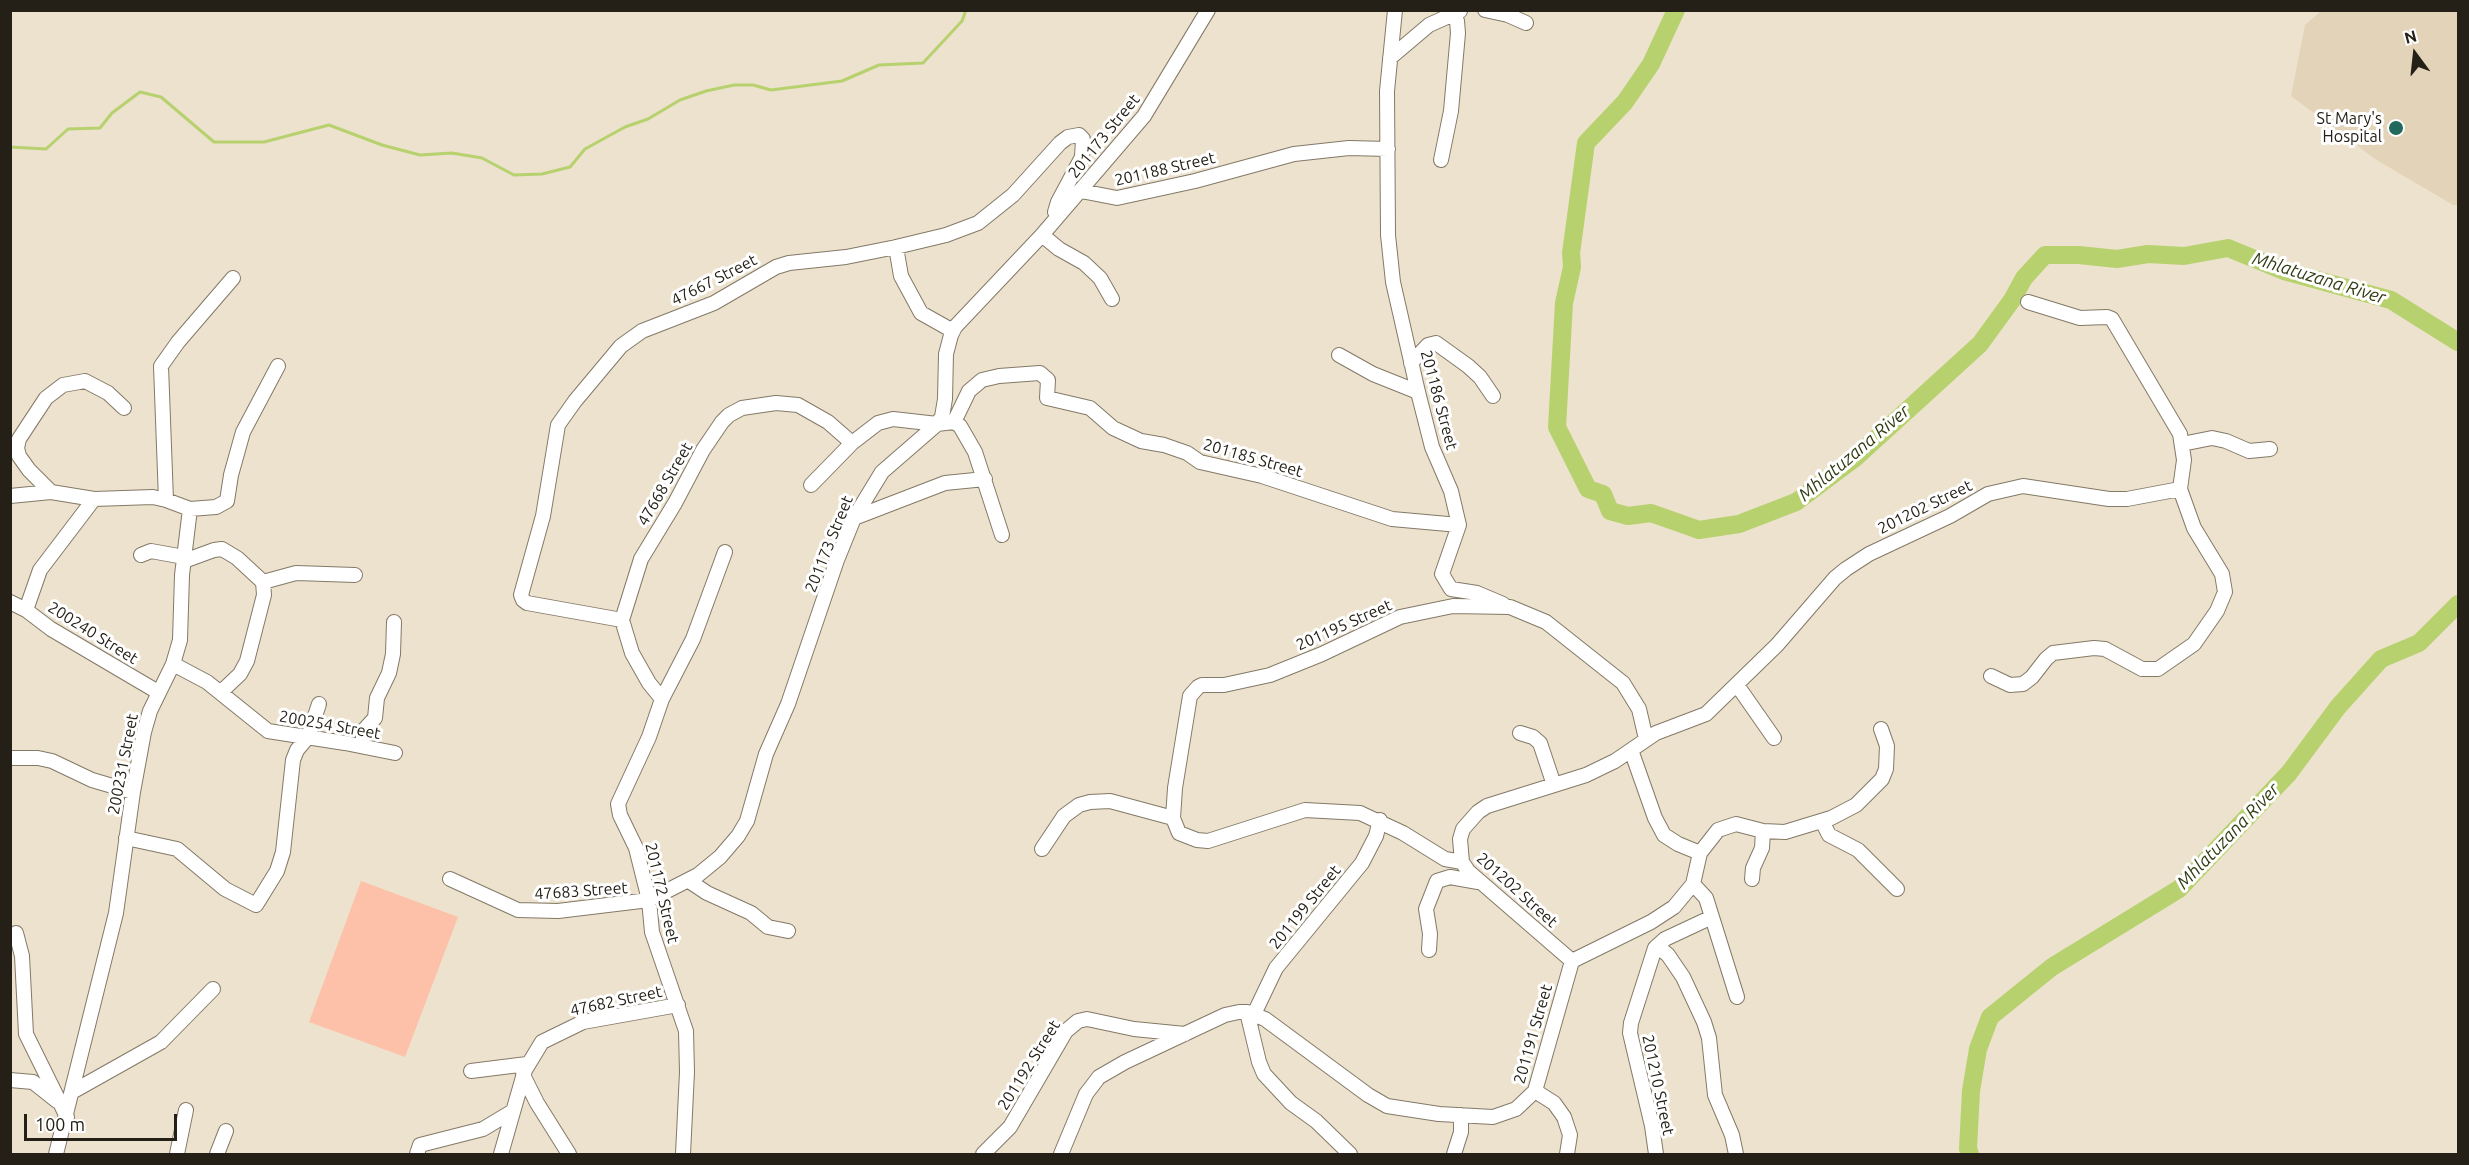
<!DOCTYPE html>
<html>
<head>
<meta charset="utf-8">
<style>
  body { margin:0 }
  #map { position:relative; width:2469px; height:1165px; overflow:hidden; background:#ede2cd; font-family:Ubuntu,sans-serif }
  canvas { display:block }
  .frame { position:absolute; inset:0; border:12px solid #242018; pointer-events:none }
  .north { position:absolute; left:2385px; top:24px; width:60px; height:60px; -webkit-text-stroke:4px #fff; paint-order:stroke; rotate:345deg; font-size:16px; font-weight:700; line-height:24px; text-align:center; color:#242018 }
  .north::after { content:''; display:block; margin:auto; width:21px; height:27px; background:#242018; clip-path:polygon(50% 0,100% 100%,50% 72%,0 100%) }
  .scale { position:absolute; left:24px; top:1114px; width:153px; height:27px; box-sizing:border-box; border:3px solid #242018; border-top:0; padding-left:8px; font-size:18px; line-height:21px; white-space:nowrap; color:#242018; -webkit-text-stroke:4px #fff; paint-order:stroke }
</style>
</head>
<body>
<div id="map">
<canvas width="2469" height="1165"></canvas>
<div class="frame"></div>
<div class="north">N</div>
<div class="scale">100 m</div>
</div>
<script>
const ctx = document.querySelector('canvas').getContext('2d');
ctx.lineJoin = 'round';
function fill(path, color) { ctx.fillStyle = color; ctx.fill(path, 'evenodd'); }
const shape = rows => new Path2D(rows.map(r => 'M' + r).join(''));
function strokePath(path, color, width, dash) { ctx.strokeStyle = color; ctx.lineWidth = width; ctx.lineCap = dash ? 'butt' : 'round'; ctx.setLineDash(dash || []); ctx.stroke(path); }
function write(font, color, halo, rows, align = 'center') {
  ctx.font = font + ' Ubuntu,sans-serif'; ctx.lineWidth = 6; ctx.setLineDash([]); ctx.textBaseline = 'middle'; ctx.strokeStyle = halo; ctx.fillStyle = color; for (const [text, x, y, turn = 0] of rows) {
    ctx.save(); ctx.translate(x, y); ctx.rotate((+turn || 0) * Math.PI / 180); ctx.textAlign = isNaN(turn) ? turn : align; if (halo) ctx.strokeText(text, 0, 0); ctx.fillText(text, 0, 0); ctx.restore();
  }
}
const built = shape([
  [2321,11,2458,11,2458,205,2453,205,2375,159,2291,96,2305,25]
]);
const green = shape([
  [361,881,458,917,405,1057,309,1022]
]);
const stream = shape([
  [10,147,46,149,68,129,100,128,112,113,140,92,161,97,214,142,264,142,329,125,382,145,420,155,452,153,482,158,514,175,542,174,570,167,585,149,625,127,648,119,680,100,706,91,734,85,753,85,771,90,842,81,879,65,923,63,962,21,966,10]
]);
const river = shape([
  [1676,10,1651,64,1625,102,1586,143,1571,253,1572,267,1564,303,1557,427,1588,489,1603,494,1610,511,1628,516,1651,513,1699,530,1739,524,1796,502,1855,458,1980,344,2012,300,2024,278,2045,255,2079,255,2117,259,2148,254,2184,256,2228,248,2284,271,2391,300,2458,342],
  [1970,1154,1968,1149,1971,1091,1978,1049,1990,1017,2052,967,2179,889,2289,773,2338,707,2381,659,2419,643,2458,604]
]);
const minor = shape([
  [1395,10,1387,91,1388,235,1393,282,1418,392,1432,447,1451,491,1459,525,1442,574,1451,589,1477,593,1503,604],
  [1485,10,1508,15,1526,23],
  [1390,58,1429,25,1460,11],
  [1441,160,1451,111,1458,33,1457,21,1453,14],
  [1081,191,1117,198,1195,181,1294,154,1349,148,1388,149],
  [1042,235,1059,249,1084,263,1100,278,1112,299],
  [896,247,901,276,921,313,953,331],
  [1339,355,1373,374,1418,392],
  [1411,363,1428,345,1436,343,1468,366,1480,377,1493,396],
  [954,422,969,391,982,380,999,376,1040,373,1048,380,1047,398,1090,408,1113,428,1141,441,1164,445,1187,453,1200,462,1262,476,1392,519,1459,525],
  [2182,444,2212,438,2226,441,2249,451,2270,449],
  [811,485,852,443,878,423,893,419,937,424,954,422,960,426,975,452,1002,535],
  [51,492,29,470,19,456,17,448,19,439,46,398,63,385,85,381,108,393,124,408],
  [10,496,51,492,94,499,153,497,166,500],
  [190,509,216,507,227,501,231,475,243,432,278,366],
  [854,518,945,483,985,479],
  [141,555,151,551,184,557],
  [184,561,214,550,222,549,237,558,263,582,264,595,247,661,240,674,221,692],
  [263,582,296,573,355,575],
  [10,602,26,610,51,629,158,692],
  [26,610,40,570,94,499],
  [622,620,527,603,523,600,521,595,543,516,558,425,575,401,621,346,642,331,714,303,776,267,789,263,846,257,896,247,946,235,978,223,1013,195,1060,143,1068,137,1079,135,1083,139,1082,157,1058,202,1055,212,1060,213],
  [173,664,207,682,268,731,345,743,395,753],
  [1991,676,2010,685,2023,684,2032,677,2046,659,2053,653,2094,648,2105,649,2142,669,2158,669,2194,644,2217,611,2225,592,2222,574,2194,528,2180,489,2184,460,2180,434,2112,319,2107,317,2080,318,2028,302],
  [1737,685,1774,738],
  [662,699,649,683,632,653,622,620,641,559,675,503,703,450,722,422,729,415,742,408,776,403,798,405,828,422,852,443],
  [1520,733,1533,737,1540,743,1554,785],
  [362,746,364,730,375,718,377,698,389,673,393,654,394,622],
  [1631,750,1655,818,1664,835,1678,844,1700,853],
  [10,758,38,758,52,761,92,780,133,792],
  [1822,821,1829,835,1858,850,1897,889],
  [126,838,177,849,225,889,256,905,277,871,283,852,293,760,297,750,308,737,319,704],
  [1042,849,1064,816,1079,805,1090,802,1110,801,1173,818],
  [1462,862,1445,859,1403,833,1360,813,1305,810,1208,841,1197,840,1179,833,1173,818,1175,788,1190,696,1198,687,1202,685,1224,685,1270,675,1322,654,1400,617,1453,606,1510,607,1546,622,1623,683,1639,709,1646,739],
  [450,879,518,910,558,911,649,900,698,875,720,857,738,836,747,821,766,754,788,704,837,560,854,518,882,472,935,426,942,417,945,399,946,354,951,335,955,327,1042,235,1144,116,1208,10],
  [1752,879,1753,868,1762,848,1763,831],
  [689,881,707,893,751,913,768,927,788,931],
  [1693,884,1706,898,1737,997],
  [16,933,22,956,26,1034,67,1117],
  [1657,946,1668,955,1683,977,1704,1022,1709,1038,1715,1095,1732,1135,1736,1154],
  [1429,950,1430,934,1426,909,1437,881,1450,877,1478,882],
  [1572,961,1468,871,1462,862,1460,839,1463,829,1478,812,1487,806,1586,775,1615,761,1656,733,1706,714,1777,645,1835,578,1846,569,1869,554,1950,516,1988,494,2023,486,2109,499,2127,499,2180,489],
  [1247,1012,1259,1062,1264,1074,1291,1103,1316,1121,1350,1154],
  [1254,1014,1276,968,1362,863,1376,836,1380,820],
  [471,1071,527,1064],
  [523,1075,537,1103,569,1154],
  [10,1080,33,1082,57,1101],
  [1535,1091,1554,1103,1564,1117,1570,1135,1567,1154],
  [72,1092,161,1042,213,989],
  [56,1154,116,913,133,792,144,732,150,711,173,664,180,640,182,575,190,509,166,500,161,366,178,342,233,278],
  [177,1154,186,1110],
  [217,1154,226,1131],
  [417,1154,420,1145,483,1129,513,1111],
  [501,1154,525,1070,542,1042,583,1022,678,1005],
  [683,1154,687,1072,686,1031,652,932,649,900,636,848,620,815,618,804,649,737,662,699,693,639,725,552],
  [983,1154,1010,1127,1066,1031,1078,1021,1087,1019,1134,1029,1185,1034],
  [1061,1154,1086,1094,1099,1077,1125,1062,1225,1015,1239,1012,1247,1012,1265,1019,1368,1095,1387,1106,1439,1114,1493,1117,1516,1109,1535,1091,1572,961,1651,922,1674,907,1693,884,1700,853,1718,830,1736,824,1763,831,1785,832,1831,818,1856,805,1882,779,1886,769,1887,746,1881,729],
  [1454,1154,1461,1132,1461,1115],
  [1656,1154,1652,1126,1630,1033,1631,1023,1655,948,1665,939,1712,917]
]);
const markers = [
  [2396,128,8,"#21685d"]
];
const poiNames = [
  ["St Mary's",2382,119],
  ["Hospital",2382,137]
];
const streetNames = [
  ["201173 Street",1104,136,-51],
  ["201188 Street",1165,169,-13],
  ["47667 Street",714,280,-27],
  ["201186 Street",1439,400,75],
  ["201185 Street",1253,458,16],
  ["47668 Street",665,484,-60],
  ["201202 Street",1925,507,-26],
  ["201173 Street",829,544,-68],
  ["201195 Street",1344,625,-24],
  ["200240 Street",93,633,32],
  ["200254 Street",330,725,10],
  ["200231 Street",123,764,-79],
  ["201202 Street",1517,890,42],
  ["47683 Street",581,891,-4],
  ["201172 Street",662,893,77],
  ["201199 Street",1305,907,-51],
  ["47682 Street",616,1001,-12],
  ["201191 Street",1533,1034,-74],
  ["201192 Street",1029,1065,-58],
  ["201210 Street",1658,1085,78]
];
const waterNames = [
  ["Mhlatuzana River",2319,278,17],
  ["Mhlatuzana River",1854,453,-40],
  ["Mhlatuzana River",2228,836,-46]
];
fill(built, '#e3d4b9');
fill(green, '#fdc1a9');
strokePath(stream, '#b7d16f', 3);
strokePath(river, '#b7d16f', 18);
strokePath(minor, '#837967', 16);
strokePath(minor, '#fff', 14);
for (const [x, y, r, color] of markers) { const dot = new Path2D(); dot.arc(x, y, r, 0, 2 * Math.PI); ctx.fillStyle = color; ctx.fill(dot); strokePath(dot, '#fff', 2); }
write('16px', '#242018', '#fff', poiNames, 'right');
write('16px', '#242018', '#fff', streetNames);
write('italic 18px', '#313c13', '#fff', waterNames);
</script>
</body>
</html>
